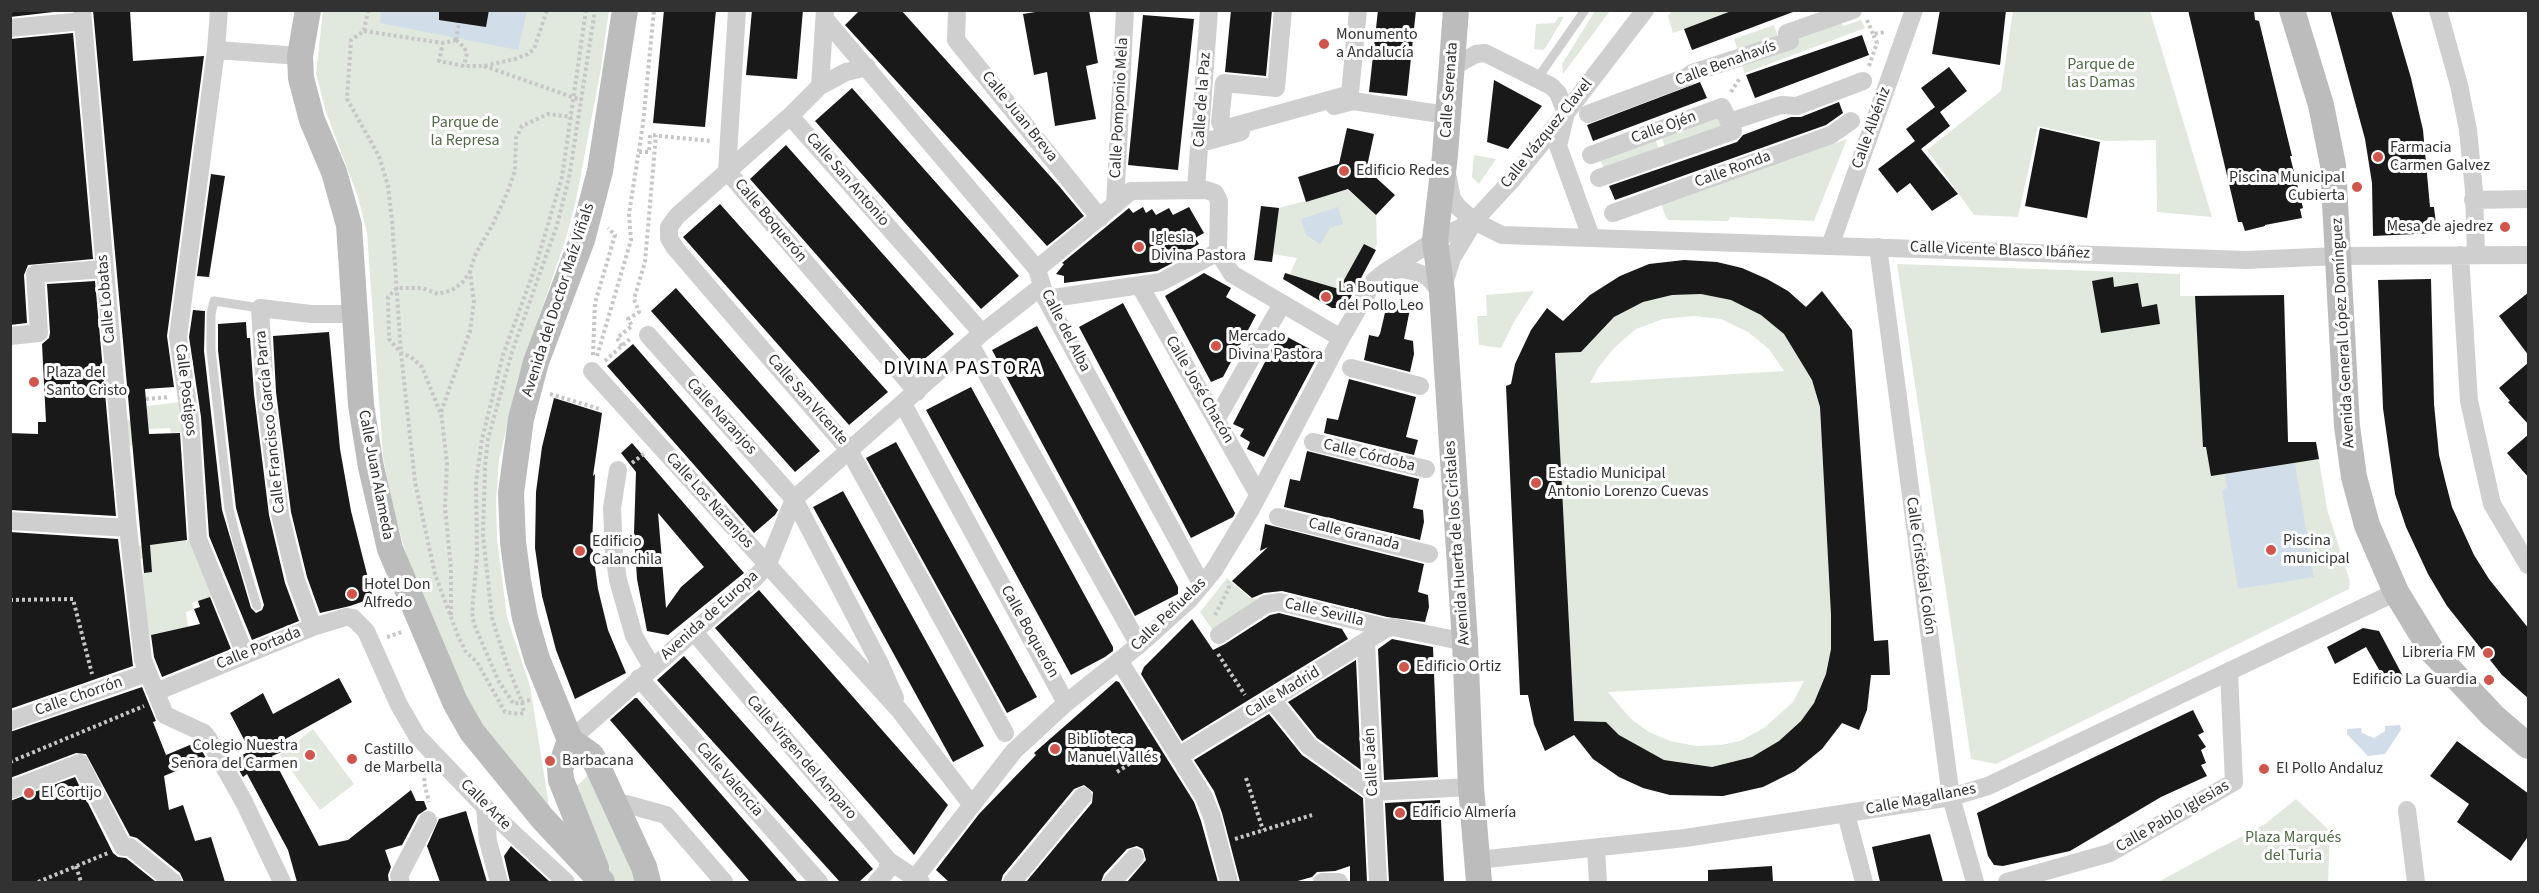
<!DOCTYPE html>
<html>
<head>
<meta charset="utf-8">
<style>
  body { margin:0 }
  #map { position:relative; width:2539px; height:893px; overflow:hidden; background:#fff; font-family:"Source Sans 3",sans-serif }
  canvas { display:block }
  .frame { position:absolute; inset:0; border:12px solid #323232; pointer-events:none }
</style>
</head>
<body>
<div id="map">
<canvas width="2539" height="893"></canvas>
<div class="frame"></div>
</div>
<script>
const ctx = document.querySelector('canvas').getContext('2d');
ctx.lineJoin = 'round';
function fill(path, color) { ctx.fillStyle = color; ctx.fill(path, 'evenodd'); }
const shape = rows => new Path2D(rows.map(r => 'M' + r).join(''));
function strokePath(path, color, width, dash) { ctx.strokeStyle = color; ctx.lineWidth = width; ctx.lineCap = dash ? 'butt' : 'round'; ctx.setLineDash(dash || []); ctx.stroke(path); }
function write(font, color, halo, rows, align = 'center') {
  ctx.font = font + ' "Source Sans 3",sans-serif'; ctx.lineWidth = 6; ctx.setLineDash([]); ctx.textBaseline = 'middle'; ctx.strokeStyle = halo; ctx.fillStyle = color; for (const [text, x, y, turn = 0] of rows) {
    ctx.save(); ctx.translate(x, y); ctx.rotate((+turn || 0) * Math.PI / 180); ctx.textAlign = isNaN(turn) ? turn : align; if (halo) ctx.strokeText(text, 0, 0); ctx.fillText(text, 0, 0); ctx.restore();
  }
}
const green = shape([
  [323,11,609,11,600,74,576,200,566,238,517,382,499,460,496,502,497,539,507,617,530,686,549,806,491,740,470,706,416,584,404,547,391,500,383,456,367,233,358,197,326,112,316,74],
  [1595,11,1610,11,1563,74,1562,64],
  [1672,11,1734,11,1673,33,1668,16],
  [2013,11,2150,11,2212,217,2157,212,2156,140,2105,141,2038,126,2018,217,1974,215,1927,150,2001,91],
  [1558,17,1564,17,1546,47,1543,50,1534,49,1536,24,1555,23],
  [1839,18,1843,26,1861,20,1865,28,1745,73,1741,64,1792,36],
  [1774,25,1779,40,1739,54,1734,39],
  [1718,112,1725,129,1666,150,1660,133],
  [1654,136,1660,152,1605,172,1599,156],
  [1847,139,1814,221,1730,217,1728,221,1668,220,1665,215,1661,203],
  [1474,155,1496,159,1479,184,1472,177],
  [1346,190,1349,191,1376,215,1377,244,1366,266,1339,289,1290,274,1297,258,1273,254,1279,208],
  [1897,264,2180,274,2180,296,2284,295,2288,442,2316,442,2327,509,2350,582,2349,589,1996,764,1971,759],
  [1534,291,1515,320,1501,348,1479,345,1477,316,1487,316,1486,295],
  [1701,294,1731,300,1761,315,1784,334,1812,380,1820,407,1831,615,1831,649,1826,674,1814,703,1801,721,1779,741,1752,757,1712,767,1664,760,1619,735,1606,722,1574,721,1555,353,1581,352,1614,317,1643,302,1672,295],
  [1694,316,1721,319,1748,332,1769,349,1784,371,1590,383,1598,368,1614,348,1636,329,1663,319],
  [1804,681,1793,702,1764,728,1740,741,1721,745,1696,746,1670,741,1649,732,1631,719,1608,692],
  [182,402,186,432,171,433,170,428,149,429,150,443,127,446,124,420,147,419,147,406],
  [192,540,213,596,192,603,194,609,186,612,188,627,146,636,139,574,152,572,151,558,137,559,136,546],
  [1227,578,1250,598,1261,600,1212,629,1200,612],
  [313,729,354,784,320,810,280,755],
  [590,773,638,882,615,882,596,851,573,790],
  [2296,799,2330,831,2328,882,2158,882,2265,824]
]);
const water = shape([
  [381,11,527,11,518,50,380,23],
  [1338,207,1343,224,1330,228,1320,244,1306,235,1301,219],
  [2295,463,2314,577,2238,589,2222,490,2227,488,2225,474],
  [2400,725,2401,730,2385,754,2368,756,2347,734,2347,729,2361,728,2362,733,2374,738,2385,731,2385,726]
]);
const building = shape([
  [19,10,71,10,10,17,10,13],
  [93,10,130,10,133,61,204,56,167,336,174,387,145,389,149,434,180,433,187,540,150,545,152,572,144,573],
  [439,10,489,10,486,27,439,20],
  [664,10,716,10,705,127,653,123],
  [752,10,803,10,797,79,746,75],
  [860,10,901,10,1059,186,1084,216,1047,246,845,25],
  [1048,10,1089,10,1098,63,1086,66,1096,119,1055,126,1047,72,1034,75,1023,14],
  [1231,10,1272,10,1266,76,1225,72],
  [1378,10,1416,10,1407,96,1369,92],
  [1734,10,1793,10,1793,12,1692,50,1684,29],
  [1940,10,2006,10,2000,65,1932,54],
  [2188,10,2254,10,2255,20,2259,21,2292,156,2290,156,2303,208,2300,209,2302,218,2265,225,2265,226,2245,231,2242,222,2238,222],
  [2330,10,2391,10,2411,78,2423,130,2430,207,2434,207,2437,233,2373,236,2372,183,2365,139],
  [1143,15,1194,19,1178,170,1128,165],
  [73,33,93,259,28,265,24,275,27,323,10,325,10,39],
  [1862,35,1869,55,1755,98,1746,75],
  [1949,67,1967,91,1940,112,1950,126,1921,149,1958,194,1932,211,1910,183,1897,193,1878,169,1915,141,1906,129,1935,107,1921,88],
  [1494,80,1542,106,1508,149,1487,142],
  [1700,82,1707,98,1593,141,1587,125],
  [852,88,1019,276,981,309,815,121],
  [1839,102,1843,113,1826,125,1615,200,1609,186,1737,142,1743,135,1791,117,1801,117],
  [1347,128,1374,134,1368,162,1372,174,1395,195,1376,215,1348,189,1306,202,1298,177,1339,164],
  [2040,128,2100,142,2087,218,2025,206],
  [786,145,954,334,915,367,750,179],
  [211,174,225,176,209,277,197,276],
  [720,204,888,392,849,425,683,237],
  [1261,206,1279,208,1272,262,1254,260],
  [1143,207,1146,213,1152,209,1156,215,1169,208,1173,215,1189,207,1204,233,1195,238,1199,244,1189,250,1190,254,1157,271,1064,283,1064,276,1056,274,1064,264,1062,263,1129,208,1133,213],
  [1364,244,1376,250,1345,308,1332,308,1283,279,1285,273,1339,289],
  [1684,260,1717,262,1742,268,1767,279,1788,291,1806,307,1822,291,1852,330,1874,641,1888,640,1890,675,1871,675,1867,710,1859,730,1842,723,1822,749,1795,771,1763,787,1723,796,1670,795,1643,788,1619,777,1593,759,1574,735,1545,751,1534,724,1528,695,1520,695,1506,386,1511,384,1515,364,1531,330,1547,308,1563,321,1590,295,1620,276,1649,264],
  [1701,294,1731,300,1761,315,1784,334,1812,380,1820,407,1831,615,1831,649,1826,674,1814,703,1801,721,1779,741,1752,757,1712,767,1664,760,1619,735,1606,722,1574,721,1555,353,1581,352,1614,317,1643,302,1672,295],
  [1204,273,1231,288,1226,297,1256,315,1223,377,1211,382,1165,296],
  [2113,277,2114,287,2138,283,2142,307,2157,304,2160,324,2101,333,2092,281],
  [2431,279,2434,404,2439,455,2445,480,2452,507,2474,555,2489,579,2529,629,2529,699,2502,675,2447,606,2428,574,2406,527,2395,494,2383,408,2378,280],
  [95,281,116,516,10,510,10,433,38,434,38,422,46,422,42,344,49,338,50,333,47,284],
  [676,288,820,451,795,472,651,311],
  [2529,292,2529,356,2499,316],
  [2284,295,2288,442,2316,442,2319,459,2211,476,2206,447,2203,447,2195,296],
  [1123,303,1235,513,1233,517,1191,538,1079,327],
  [1387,304,1410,309,1404,339,1413,341,1414,354,1410,372,1364,360,1369,335,1378,337,1380,334],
  [193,310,205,311,204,351,222,510,251,608,256,613,262,610,264,605,236,508,218,350,218,324,246,322,247,338,250,338,254,394,269,515,285,583,299,621,252,640,209,536,201,417,189,337],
  [1037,326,1178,587,1178,594,1135,616,992,350],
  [329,332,340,449,351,511,373,598,350,606,320,613,307,577,291,512,276,392,273,336],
  [1280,333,1319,354,1264,457,1247,449,1250,442,1240,436,1244,429,1233,424],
  [633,344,778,510,775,515,754,533,607,366],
  [2529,362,2529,425,2508,402,2510,401,2499,388],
  [1349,379,1416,397,1406,437,1418,440,1414,455,1324,433,1327,418,1338,420],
  [971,387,1113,647,1113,651,1105,657,1071,675,926,410],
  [554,398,602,413,593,476,595,474,592,545,598,589,608,630,626,673,575,699,556,650,542,596,535,548,536,492,542,447],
  [2529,434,2529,478,2507,453],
  [896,442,1037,697,1007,713,866,458],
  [632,443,744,573,668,635,647,631,637,579,634,533,636,472,621,453],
  [658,513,704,567,681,587,666,608],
  [1307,451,1419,479,1413,508,1423,510,1424,522,1420,540,1284,507,1290,479,1300,481],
  [843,491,984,746,953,762,813,507],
  [1265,524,1424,564,1418,592,1428,595,1429,607,1425,622,1387,617,1282,591,1264,593,1252,598,1232,581,1268,547,1260,551],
  [10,532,118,539,133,666,10,709],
  [759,590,948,805,914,855,715,628],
  [210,597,231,649,162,677,154,657,151,635,200,624,194,609,200,607,198,601],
  [1279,613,1342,629,1348,639,1182,741,1141,674,1144,667,1192,619,1213,650,1225,644,1270,615],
  [2363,628,2379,631,2404,678,2389,687,2366,647,2335,664,2327,647],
  [1392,639,1433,647,1438,777,1384,780,1378,649],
  [684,656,873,869,859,882,840,882,657,680],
  [1356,660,1361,770,1317,738,1288,702],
  [339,678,352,702,280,742,284,751,272,756,319,846,348,840,411,790,416,801,424,801,427,809,418,815,402,845,385,850,391,867,388,875,389,882,297,882,288,850,247,774,243,777,233,760,250,751,230,713,263,693,273,714],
  [1116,681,1119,682,1194,802,1201,821,1218,882,1127,882,1146,860,1143,849,1137,846,1127,849,1104,874,1101,882,1026,882,1092,803,1093,792,1084,785,1074,789,1003,875,1001,882,949,882,936,870,979,814,1036,755,1034,753],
  [142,687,156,721,153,722,166,755,197,742,206,758,164,776,169,810,183,805,195,841,211,837,225,882,184,882,180,873,137,838,130,836,86,754,76,753,10,778,10,732],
  [635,698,637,698,798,882,750,882,610,720],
  [2193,710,2204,732,2198,735,2206,747,2201,750,2206,763,2201,765,2207,776,2161,797,2070,851,2003,866,1994,865,1988,856,1977,813],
  [1269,714,1302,755,1363,798,1367,882,1350,882,1350,866,1335,871,1317,872,1312,877,1294,882,1240,882,1222,813,1214,791,1194,760],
  [2457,741,2529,794,2529,835,2511,861,2457,822,2469,804,2430,776],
  [75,777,113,853,118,857,126,858,156,882,10,882,10,801],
  [1440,800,1444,882,1389,882,1385,803],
  [466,811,487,882,440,882,427,846,439,819],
  [1930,834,1943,882,1880,882,1872,847],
  [511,846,550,882,510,882,504,856],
  [1772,866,1773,882,1708,882,1708,870]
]);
const path = shape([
  [368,10,364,31,351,40,347,99,379,156,388,186,392,220,401,353,415,482,435,574,458,636,466,652,477,662,505,712,519,714,524,713,522,702,506,662,492,618,483,535,485,466,488,439,512,352,557,225,569,178,595,10],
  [1867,20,1873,34],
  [364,31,443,43],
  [456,40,443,43,439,61,464,66,484,66,515,59,528,54,534,49,547,10],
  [456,40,464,47,467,53,464,66],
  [456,40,459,23],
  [484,66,581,100],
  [1869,66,1877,43,1873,34,1886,32],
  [1731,92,1740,78],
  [639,152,649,152,650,135,711,141],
  [622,346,617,338,632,326,628,319,639,312,634,299,645,262,656,135],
  [593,355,595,303,615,235,608,228],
  [597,356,631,240,629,214,643,124,654,10],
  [605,361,631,338],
  [550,394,600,409],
  [146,399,169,397],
  [440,412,422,367,411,357,401,353,389,339,388,297,397,288,422,288,438,294,452,290,462,283,470,272],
  [632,463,645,453],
  [10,600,73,599,92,674],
  [451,615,451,569,445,507,447,463,441,412,470,331,474,302,470,271,476,253,493,224,508,191,515,170,516,138,522,126,548,114,572,117],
  [1215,615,1229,588,1228,582],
  [387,637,402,632],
  [1218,654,1245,695],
  [530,700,514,704,499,682,474,624,472,613,477,556,476,482,482,439,503,355,536,265,562,177,586,10],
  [1119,742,1131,763],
  [10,762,144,706],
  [425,772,424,782,429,802],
  [1117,772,1152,749],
  [1246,778,1263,830],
  [1235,839,1312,815],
  [76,866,81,882],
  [38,882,108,853]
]);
const lane = shape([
  [1537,79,1585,10],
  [257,606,237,541,229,509,211,350,211,314,214,301,260,308]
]);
const street = shape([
  [82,10,128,528,143,660,165,715,204,733,208,738,244,802,282,882],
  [219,10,216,50,178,337,190,419,198,539,245,654],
  [737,10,727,171,917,392],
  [825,10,820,86,790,116,677,216,669,227,669,238,675,248,849,450,1005,733],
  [957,10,956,40,1100,218],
  [1283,10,1276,88,1224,83,1220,122,1222,126,1227,128,1347,95,1350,93,1358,10],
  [2438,10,2459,85,2468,130,2474,191,2476,255],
  [825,19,1037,269,1046,299,1202,585],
  [10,28,83,21],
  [216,50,300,56],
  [1451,68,1476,54,1485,53,1551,86,1558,93,1566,113,1558,146,1591,237],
  [820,86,846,72,867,67],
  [1334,106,1353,101,1447,115],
  [1588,114,1687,77,1692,73,1790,41,1787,33,1853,10],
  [790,116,982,333],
  [1200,143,1241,132],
  [1591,155,1722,107,1729,122],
  [1448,178,1452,199,1458,207,1474,221,1502,235,2246,260,2339,256,2528,255],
  [1599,178,1733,131,1729,122,1781,105,1797,106,1863,81],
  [1196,189,1209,10],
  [2473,200,2528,199],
  [1115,205,1125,10],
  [1613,213,1831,135,1851,121],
  [1830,246,1914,10],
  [1878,247,1951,797,1975,882],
  [2460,255,2469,401,2492,504,2528,565],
  [1037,269,1131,191,1206,190,1215,193,1219,201,1218,252,1232,274,1341,338],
  [1387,271,1402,269,1416,272,1428,277,1442,293],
  [1444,284,1452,258,1473,223],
  [1140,286,1258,494],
  [1046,299,1161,282,1218,252],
  [648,335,794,499,880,664,895,698],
  [10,336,39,333,35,274,105,269],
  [970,344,1139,645],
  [1351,368,1420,386],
  [592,371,900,711,971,804],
  [903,404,1066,703],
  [1216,420,1282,304],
  [1313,442,1426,469],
  [618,470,612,508,614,553,618,580,634,636,652,667],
  [1278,517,1429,554],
  [10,521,128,528],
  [313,627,296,580,280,514,265,393,260,308,311,314,356,314],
  [694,632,889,861,921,882],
  [1219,635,1266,604,1280,602,1387,628,1393,627,1465,642],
  [1366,642,1378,882],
  [1120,662,1204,797,1212,817,1229,882],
  [639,678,819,882],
  [156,692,313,627,346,617,353,618,366,631,399,705,417,736,485,807,566,882],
  [1272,700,1309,746,1373,792,1471,787],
  [10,721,147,673],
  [570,740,754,579,768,564,794,499,982,333,1042,286],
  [1179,756,1387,628],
  [10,790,80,763,123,847,130,847,173,882],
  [616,804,626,804,666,815,724,882],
  [485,807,488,841,499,882],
  [2407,810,2416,882],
  [1846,814,1864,882],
  [1596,849,1598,882],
  [1478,860,1685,838,1951,797,1988,786,2396,592],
  [401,882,399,876,428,820],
  [877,882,887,871,889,861],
  [912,882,1014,751,1066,703,1139,645,1190,599,1214,570,1251,509,1341,338,1374,281,1385,272,1435,240,1474,221,1510,182,1566,113,1645,10],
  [1012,882,1083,796],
  [1112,882,1135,857],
  [1322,882,1339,882],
  [2007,882,2110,853,2234,782,2229,672]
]);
const secondary = shape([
  [308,10,300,56,301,78,312,120,334,172,349,225,361,405,371,467,390,549,455,702,472,732,543,819,602,882],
  [625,10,600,171,582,240,536,362,521,419,511,493,513,542,518,580,525,618,537,659,570,740,591,755,597,765,644,867,648,882],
  [1456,10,1445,155,1435,240,1442,293,1465,642,1471,787,1479,882],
  [2292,10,2321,105,2333,165,2347,426,2354,477,2367,525,2396,592,2432,651,2493,716,2528,746],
  [570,740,560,769,561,780,596,868]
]);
const markers = [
  [1324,44,6,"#d0564d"],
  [2378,157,6,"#d0564d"],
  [1344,171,6,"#d0564d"],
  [2357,187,6,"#d0564d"],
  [2505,227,6,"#d0564d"],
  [1139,247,6,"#d0564d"],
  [1326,297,6,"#d0564d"],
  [1216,346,6,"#d0564d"],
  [34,382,6,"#d0564d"],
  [1536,483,6,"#d0564d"],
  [2271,550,6,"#d0564d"],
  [580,551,6,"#d0564d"],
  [352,594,6,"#d0564d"],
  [2488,653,6,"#d0564d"],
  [1404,667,6,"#d0564d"],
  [2489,680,6,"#d0564d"],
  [1055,749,6,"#d0564d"],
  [310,755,6,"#d0564d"],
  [352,759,6,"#d0564d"],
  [550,761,6,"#d0564d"],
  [2264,769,6,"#d0564d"],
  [29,793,6,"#d0564d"],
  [1400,813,6,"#d0564d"]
];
const poiNames = [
  ["Monumento",1336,35],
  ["a Andalucía",1336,53],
  ["Farmacia",2390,148],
  ["Carmen Galvez",2390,166],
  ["Edificio Redes",1356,171],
  ["Piscina Municipal",2345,178,"right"],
  ["Cubierta",2345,196,"right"],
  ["Mesa de ajedrez",2493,227,"right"],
  ["Iglesia",1151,238],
  ["Divina Pastora",1151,256],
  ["La Boutique",1338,288],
  ["del Pollo Leo",1338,306],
  ["Mercado",1228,337],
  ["Divina Pastora",1228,355],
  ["Plaza del",46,373],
  ["Santo Cristo",46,391],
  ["Estadio Municipal",1548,474],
  ["Antonio Lorenzo Cuevas",1548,492],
  ["Piscina",2283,541],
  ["municipal",2283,559],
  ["Edificio",592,542],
  ["Calanchila",592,560],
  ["Hotel Don",364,585],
  ["Alfredo",364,603],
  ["Libreria FM",2476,653,"right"],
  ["Edificio Ortiz",1416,667],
  ["Edificio La Guardia",2477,680,"right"],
  ["Biblioteca",1067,740],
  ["Manuel Vallés",1067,758],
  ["Colegio Nuestra",298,746,"right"],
  ["Señora del Carmen",298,764,"right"],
  ["Castillo",364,750],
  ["de Marbella",364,768],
  ["Barbacana",562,761],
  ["El Pollo Andaluz",2276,769],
  ["El Cortijo",41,793],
  ["Edificio Almería",1412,813]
];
const streetNames = [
  ["Calle Benahavís",1726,64,-20],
  ["Calle Serenata",1450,90,-86],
  ["Calle de la Paz",1203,100,-86],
  ["Calle Pomponio Mela",1120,108,-87],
  ["Calle Juan Breva",1019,117,51],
  ["Calle Ojén",1664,128,-20],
  ["Calle Albéniz",1872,128,-70],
  ["Calle Vázquez Clavel",1547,134,-51],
  ["Calle Ronda",1733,170,-20],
  ["Calle San Antonio",847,180,49],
  ["Calle Boquerón",770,221,50],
  ["Calle Vicente Blasco Ibáñez",2000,251,2],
  ["Calle Lobatas",107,299,-95],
  ["Avenida del Doctor Maíz Viñals",559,300,-72],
  ["Calle del Alba",1065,331,63],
  ["Avenida General López Domínguez",2344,333,-93],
  ["Calle Postigos",185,390,83],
  ["Calle José Chacón",1199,390,60],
  ["Calle San Vicente",807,400,49],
  ["Calle Naranjos",721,417,48],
  ["Calle Francisco García Parra",271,422,-96],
  ["Calle Córdoba",1369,456,14],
  ["Calle Juan Alameda",375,475,79],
  ["Calle Los Naranjos",709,501,48],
  ["Calle Granada",1354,535,14],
  ["Avenida Huerta de los Cristales",1458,543,-94],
  ["Calle Cristóbal Colón",1920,566,82],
  ["Calle Sevilla",1324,613,13],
  ["Calle Peñuelas",1169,615,-44],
  ["Avenida de Europa",710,616,-42],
  ["Calle Boquerón",1029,632,61],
  ["Calle Portada",259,649,-22],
  ["Calle Madrid",1283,693,-31],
  ["Calle Chorrón",79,697,-19],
  ["Calle Virgen del Amparo",801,758,49],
  ["Calle Jaén",1372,762,-93],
  ["Calle Valencia",729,780,49],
  ["Calle Magallanes",1921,800,-11],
  ["Calle Arte",485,805,45],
  ["Calle Pablo Iglesias",2173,817,-30]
];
const parkNames = [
  ["Parque de",2101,65],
  ["las Damas",2101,83],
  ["Parque de",465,123],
  ["la Represa",465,141],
  ["Plaza Marqués",2293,838],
  ["del Turia",2293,856]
];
const quarterNames = [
  ["DIVINA PASTORA",963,370]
];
fill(green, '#e1e8dd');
fill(water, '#d2ddea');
fill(building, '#191919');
strokePath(path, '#c6c6c6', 4, [3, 3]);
strokePath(lane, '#cfcfcf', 9);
strokePath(street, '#cfcfcf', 18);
strokePath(secondary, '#bcbcbc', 26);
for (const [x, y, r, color] of markers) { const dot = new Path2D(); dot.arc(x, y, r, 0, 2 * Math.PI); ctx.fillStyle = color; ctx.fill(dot); strokePath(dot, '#fff', 2); }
write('16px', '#323232', '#fff', poiNames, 'left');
write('16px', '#323232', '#fff', streetNames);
write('16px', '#506945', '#fff', parkNames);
ctx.letterSpacing = '1.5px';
write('20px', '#000', '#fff', quarterNames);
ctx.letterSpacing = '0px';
</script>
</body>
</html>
